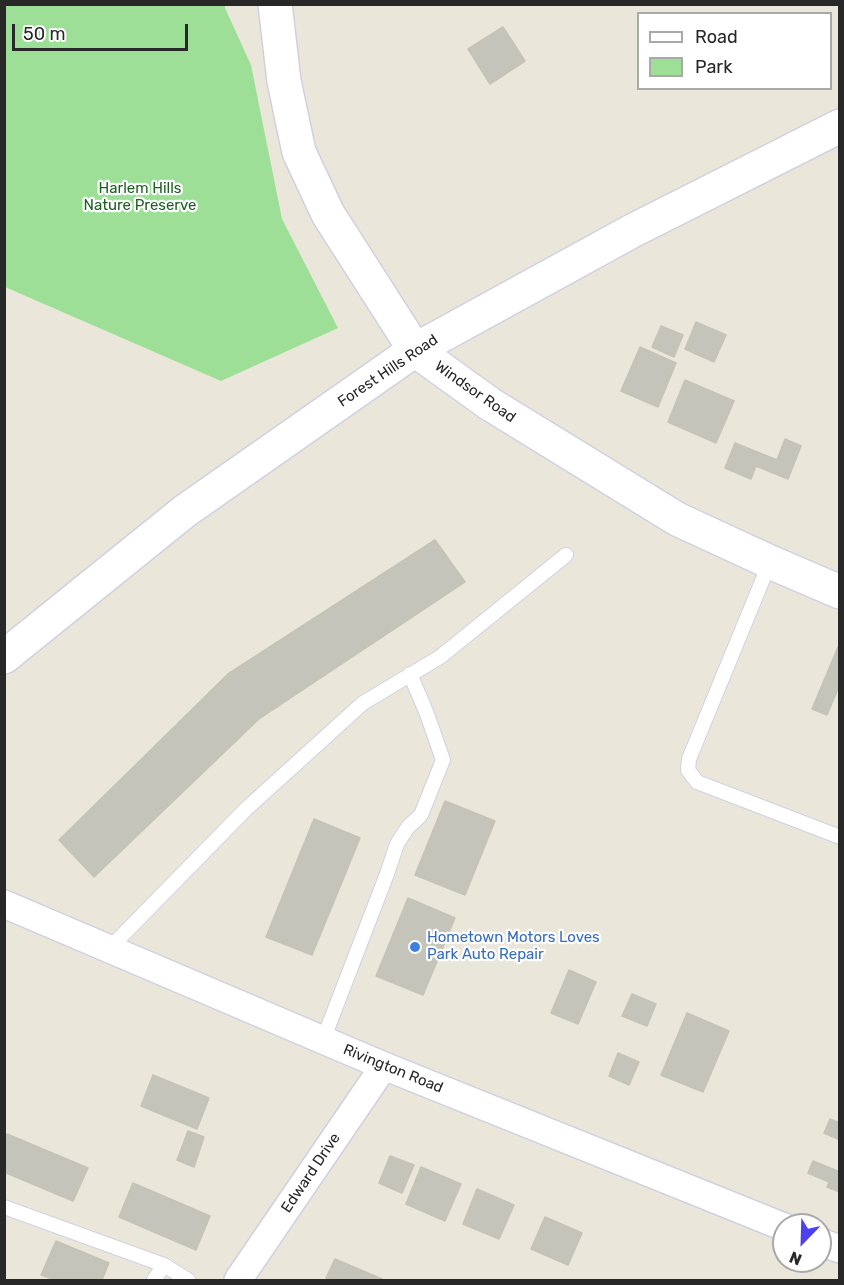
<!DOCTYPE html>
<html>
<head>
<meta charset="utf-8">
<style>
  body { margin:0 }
  #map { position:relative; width:844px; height:1285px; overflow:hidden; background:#eae7da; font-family:Rubik,sans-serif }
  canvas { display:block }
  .frame { position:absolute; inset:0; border:6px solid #282828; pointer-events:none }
  .legend { position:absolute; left:637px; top:12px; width:195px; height:78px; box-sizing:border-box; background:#fff; border:2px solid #a9a9a9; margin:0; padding:8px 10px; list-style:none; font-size:18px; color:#282828 }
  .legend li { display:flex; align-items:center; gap:12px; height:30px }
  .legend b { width:30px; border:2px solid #a9a9a9 }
  .north { position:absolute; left:772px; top:1213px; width:60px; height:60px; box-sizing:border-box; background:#fff; border:2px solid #a9a9a9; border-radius:50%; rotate:203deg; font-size:16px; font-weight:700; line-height:24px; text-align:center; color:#282828 }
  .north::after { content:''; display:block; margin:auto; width:21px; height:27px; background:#4e40f1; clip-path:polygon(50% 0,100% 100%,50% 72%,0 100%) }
  .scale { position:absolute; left:12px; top:24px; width:176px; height:27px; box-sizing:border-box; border:3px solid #282828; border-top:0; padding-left:8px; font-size:18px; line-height:21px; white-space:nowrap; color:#282828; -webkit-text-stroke:4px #fff; paint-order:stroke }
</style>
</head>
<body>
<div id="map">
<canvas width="844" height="1285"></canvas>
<div class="frame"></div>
<ul class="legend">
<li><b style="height:8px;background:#fff"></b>Road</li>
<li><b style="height:16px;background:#9edf98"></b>Park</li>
</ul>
<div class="north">N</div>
<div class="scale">50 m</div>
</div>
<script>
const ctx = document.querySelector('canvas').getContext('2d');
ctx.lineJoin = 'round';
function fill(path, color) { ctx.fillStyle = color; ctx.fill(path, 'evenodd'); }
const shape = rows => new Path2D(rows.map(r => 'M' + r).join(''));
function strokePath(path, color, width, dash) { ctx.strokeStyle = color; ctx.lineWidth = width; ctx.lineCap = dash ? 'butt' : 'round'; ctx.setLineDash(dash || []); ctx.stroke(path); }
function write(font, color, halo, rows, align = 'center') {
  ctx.font = font + ' Rubik,sans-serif'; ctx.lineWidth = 4.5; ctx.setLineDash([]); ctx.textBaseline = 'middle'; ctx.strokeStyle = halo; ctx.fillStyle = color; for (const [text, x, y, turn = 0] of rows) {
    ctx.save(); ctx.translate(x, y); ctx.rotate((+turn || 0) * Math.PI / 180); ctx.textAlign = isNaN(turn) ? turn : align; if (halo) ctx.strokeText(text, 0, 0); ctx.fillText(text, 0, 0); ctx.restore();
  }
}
const green = shape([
  [5,4,225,5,225,8,251,65,282,219,338,328,221,381,5,287]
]);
const building = shape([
  [503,27,525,61,490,84,468,49,503,27],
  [696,322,726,335,714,362,685,349,696,322],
  [661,326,683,335,674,357,652,347,661,326],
  [640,347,676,363,658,407,621,391,640,347],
  [685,380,734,401,716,443,668,422,685,380],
  [785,439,801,446,788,479,756,466,751,479,725,468,735,443,777,460,785,439],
  [435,540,465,582,259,719,94,877,59,840,228,674,435,540],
  [838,647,840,647,840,684,827,715,812,709,838,647],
  [445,801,495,821,465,895,415,875,445,801],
  [314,819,360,838,312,955,266,937,314,819],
  [408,898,455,918,423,995,376,976,408,898],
  [569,970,596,982,578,1024,551,1013,569,970],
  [632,994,656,1004,647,1026,622,1016,632,994],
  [687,1013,729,1031,703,1092,661,1075,687,1013],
  [618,1053,639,1062,629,1085,609,1076,618,1053],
  [153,1075,209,1098,197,1129,141,1106,153,1075],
  [830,1119,840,1123,840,1140,824,1133,830,1119],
  [188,1131,204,1137,194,1167,177,1160,188,1131],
  [7,1134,88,1168,73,1201,4,1172,4,1140,7,1134],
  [390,1156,414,1165,402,1193,379,1183,390,1156],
  [813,1161,840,1172,840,1192,827,1187,829,1182,808,1173,813,1161],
  [421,1167,461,1184,445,1221,406,1204,421,1167],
  [133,1183,210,1216,196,1250,119,1217,133,1183],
  [477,1189,514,1205,499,1239,463,1224,477,1189],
  [545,1217,582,1233,568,1265,531,1249,545,1217],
  [56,1241,109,1263,102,1280,55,1280,41,1275,56,1241],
  [335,1259,382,1279,381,1280,332,1280,326,1278,335,1259]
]);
const lane = shape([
  [770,562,689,759,688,770,697,782,840,837],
  [109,949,246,809,363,703,440,657,566,555],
  [323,1040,387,874,397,844,408,827,421,815,443,760,427,714,410,674],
  [4,1207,164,1265,188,1280],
  [154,1280,164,1265]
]);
const street = shape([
  [4,904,384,1066,784,1227],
  [820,1242,840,1249],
  [238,1280,384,1066]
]);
const secondary = shape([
  [275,4,284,81,299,152,328,214,415,350,490,404,677,519,770,562,840,592],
  [4,657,185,511,415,350,632,231,840,126]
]);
const markers = [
  [415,947,6,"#3f7fe0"]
];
const parkNames = [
  ["Harlem Hills",140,189],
  ["Nature Preserve",140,206]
];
const streetNames = [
  ["Forest Hills Road",388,371,-34],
  ["Windsor Road",475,392,35],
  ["Rivington Road",393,1069,22],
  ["Edward Drive",311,1173,-56]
];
const shopNames = [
  ["Hometown Motors Loves",427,938],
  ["Park Auto Repair",427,955]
];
fill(green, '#9edf98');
fill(building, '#c5c4ba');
strokePath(building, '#c5c3b4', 1.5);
strokePath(lane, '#d1d0e1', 16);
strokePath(street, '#d1d0e1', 30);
strokePath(secondary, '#d1d0e1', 36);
strokePath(lane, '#fff', 14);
strokePath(street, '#fff', 27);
strokePath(secondary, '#fff', 33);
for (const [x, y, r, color] of markers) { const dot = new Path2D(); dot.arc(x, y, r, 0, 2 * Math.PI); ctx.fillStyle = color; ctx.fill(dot); strokePath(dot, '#fff', 2); }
write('15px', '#1c6120', '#fff', parkNames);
write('15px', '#282828', '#fff', streetNames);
write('15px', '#366cbe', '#fff', shopNames, 'left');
</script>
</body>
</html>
